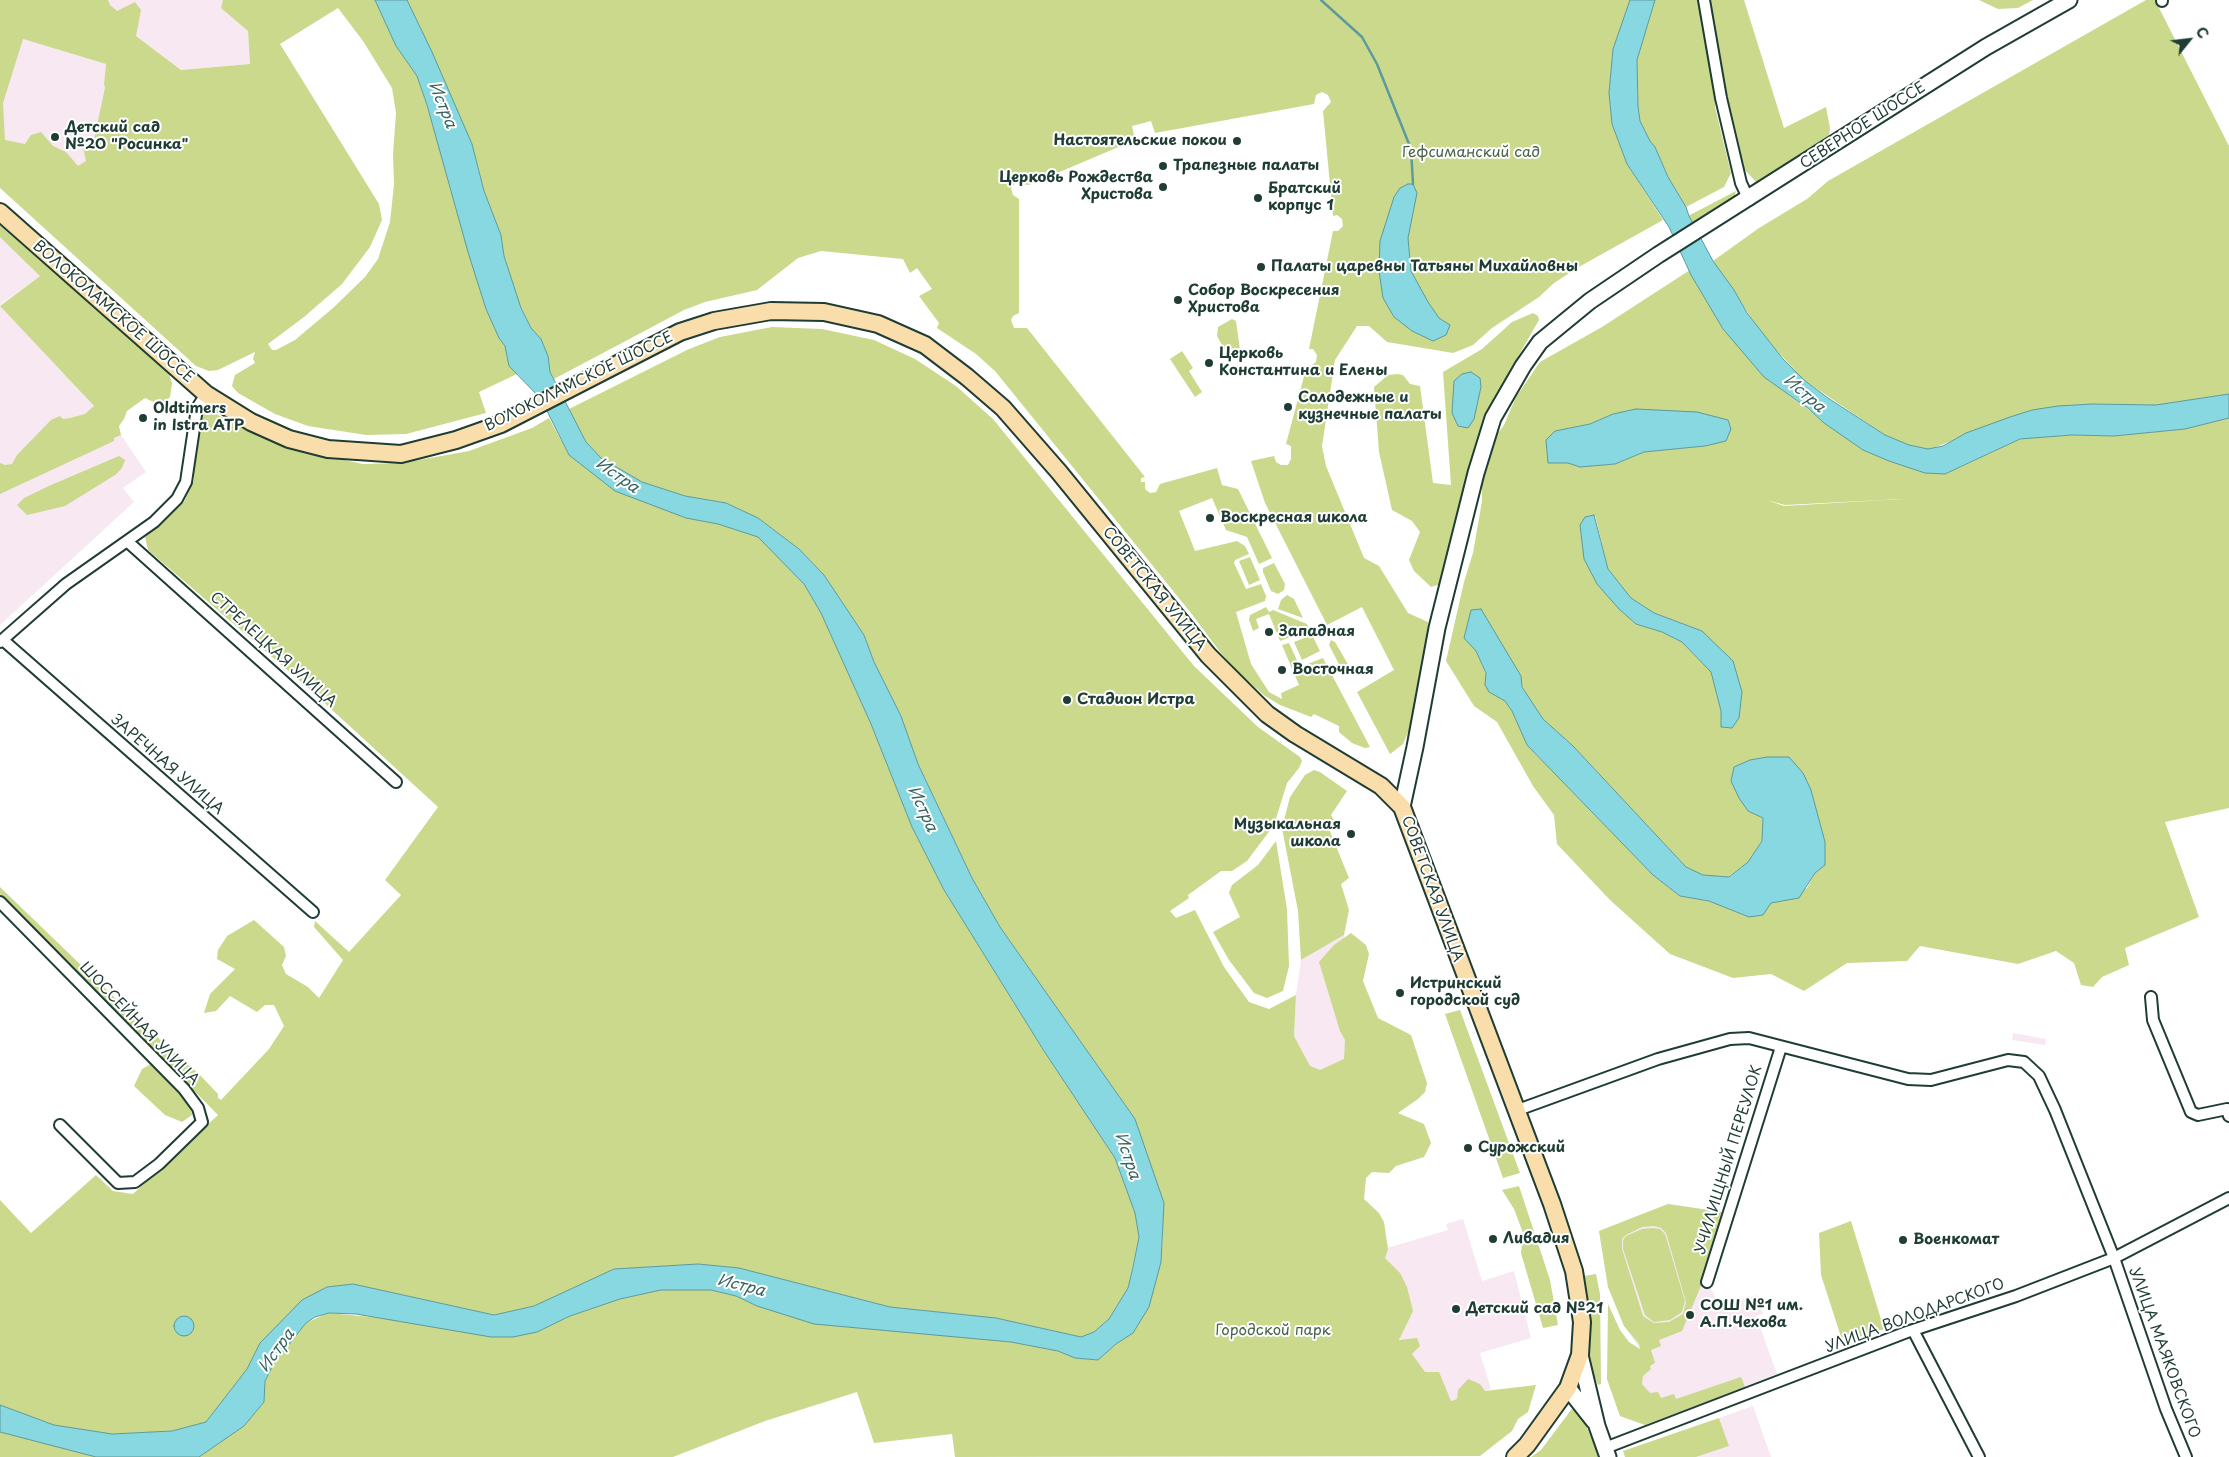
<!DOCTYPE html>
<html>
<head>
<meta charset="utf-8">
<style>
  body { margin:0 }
  #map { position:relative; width:2229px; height:1457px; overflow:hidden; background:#fff; font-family:"Playpen Sans",sans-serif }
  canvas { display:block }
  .north { position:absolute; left:2164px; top:15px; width:50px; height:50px; -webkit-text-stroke:4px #fff; paint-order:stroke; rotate:61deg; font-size:14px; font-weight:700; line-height:20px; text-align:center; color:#1f3d34 }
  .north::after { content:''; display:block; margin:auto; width:18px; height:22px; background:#1f3d34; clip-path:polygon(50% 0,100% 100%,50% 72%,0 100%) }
</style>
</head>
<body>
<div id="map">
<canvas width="2229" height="1457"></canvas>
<div class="north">С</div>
</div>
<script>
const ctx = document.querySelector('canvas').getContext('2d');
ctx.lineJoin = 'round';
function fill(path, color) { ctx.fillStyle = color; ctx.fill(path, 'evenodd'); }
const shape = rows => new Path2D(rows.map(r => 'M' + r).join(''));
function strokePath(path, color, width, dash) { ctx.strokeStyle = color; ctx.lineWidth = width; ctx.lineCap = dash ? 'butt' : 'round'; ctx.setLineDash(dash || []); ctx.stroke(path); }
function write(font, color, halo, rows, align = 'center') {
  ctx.font = font + ' "Playpen Sans",sans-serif'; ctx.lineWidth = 4; ctx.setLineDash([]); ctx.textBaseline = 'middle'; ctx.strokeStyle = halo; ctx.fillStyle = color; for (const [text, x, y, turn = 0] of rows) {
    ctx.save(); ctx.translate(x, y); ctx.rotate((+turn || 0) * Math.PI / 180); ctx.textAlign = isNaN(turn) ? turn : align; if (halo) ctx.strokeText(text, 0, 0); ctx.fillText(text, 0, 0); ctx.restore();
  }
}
const built = shape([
  [102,0,223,0,222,8,248,31,250,64,181,70,132,33],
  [0,32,106,64,104,84,118,116,76,218,0,170],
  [0,234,44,273,0,305],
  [0,306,121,435,146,472,123,488,134,502,0,625],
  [1344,935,1355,971,1340,1091,1310,1067,1294,1036,1296,995,1301,960],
  [2013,1033,2046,1039,2045,1045,2012,1040],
  [1668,1204,1722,1212,1703,1281,1713,1292,1720,1307,1757,1295,1763,1314,1756,1316,1777,1374,1645,1425,1620,1416,1607,1379,1615,1368,1640,1350,1639,1347,1624,1326,1608,1287,1599,1231],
  [1463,1219,1482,1281,1514,1271,1531,1338,1480,1353,1491,1389,1451,1401,1417,1381,1367,1254,1448,1230,1446,1224],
  [1753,1406,1771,1457,1696,1457,1729,1446,1719,1418]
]);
const green = shape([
  [0,0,108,0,110,5,117,11,135,2,141,10,136,36,181,70,250,64,248,31,221,8,223,0,375,0,396,46,417,76,437,136,449,185,486,309,499,338,505,346,509,366,517,374,479,392,486,413,406,434,366,435,308,426,275,414,238,393,232,386,235,375,255,363,253,359,255,352,218,370,209,371,196,366,0,188],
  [338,8,363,41,392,88,396,113,393,154,394,184,390,222,378,259,365,277,333,308,295,340,276,350,272,350,268,344,304,317,342,284,370,247,382,220,379,204,280,44],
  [23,39,106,64,104,84,105,88,94,139,83,147,86,161,78,166,66,152,53,146,41,132,31,135,25,144,5,140,3,103],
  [407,0,1630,0,1613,49,1609,93,1612,124,1627,164,1663,220,1577,268,1554,283,1539,297,1492,328,1473,345,1453,353,1387,342,1369,326,1357,326,1335,360,1322,446,1326,466,1364,558,1379,566,1408,613,1428,622,1427,642,1410,728,1403,744,1390,754,1357,692,1394,670,1362,607,1327,625,1265,503,1251,461,1274,456,1276,462,1281,465,1288,465,1291,459,1291,446,1286,444,1307,365,1311,366,1316,362,1317,355,1313,349,1309,349,1333,231,1338,231,1343,226,1342,219,1337,215,1333,216,1323,111,1331,102,1328,95,1322,92,1316,95,1314,104,1155,133,1151,121,1132,126,1135,140,1029,185,1015,183,1011,188,1013,195,1019,199,1019,313,1013,316,1011,320,1014,328,1027,328,1145,477,1141,478,1141,482,1145,482,1145,489,1150,493,1156,492,1160,484,1217,468,1222,485,1238,489,1272,558,1259,564,1247,537,1226,530,1212,498,1179,511,1195,551,1237,541,1245,546,1249,554,1235,560,1234,563,1246,589,1261,584,1266,596,1265,601,1236,612,1251,664,1269,692,1282,699,1281,693,1299,685,1282,645,1289,643,1300,667,1323,658,1370,747,1365,748,1352,743,1339,732,1339,726,1314,714,1311,717,1280,705,1265,696,1241,675,1220,652,1191,613,995,371,976,354,937,328,939,323,919,296,932,289,917,268,910,273,903,259,821,251,798,258,757,290,705,302,684,310,554,379,550,372,548,356,541,339,531,328,518,301,504,256,501,235,484,191,477,162],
  [1655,0,1698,0,1715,94,1715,107,1731,173,1724,187,1686,207,1668,177,1655,147,1650,141,1640,121,1638,106,1637,60],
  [1707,0,1744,0,1784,128,1826,107,1830,128,1829,138,1757,183,1743,168,1725,97],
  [1979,0,2033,0,2018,8,1998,9],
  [2146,0,2155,0,2229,146,2229,394,2156,405,2092,404,2032,410,1928,450,1909,445,1885,435,1804,380,1764,337,1713,261,1759,228,1807,199,1828,181],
  [1736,191,1733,201,1694,225,1688,216],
  [0,222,169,374,172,383,170,397,162,406,145,398,127,411,124,419,119,426,121,435,114,438,114,441,0,494,0,463,5,465,12,464,17,455,51,420,60,416,63,419,70,418,85,414,94,406,0,306,40,276,0,237],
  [1690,270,1723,329,1790,396,1863,450,1925,473,1961,467,2020,439,2072,435,2114,436,2185,429,2229,418,2229,808,2165,822,2199,917,2125,948,2129,965,2102,977,2093,987,2081,985,2074,963,2056,951,2018,964,1920,946,1907,961,1847,963,1804,991,1771,974,1733,978,1670,954,1610,900,1557,844,1554,815,1533,786,1497,722,1474,706,1446,661,1464,582,1473,553,1482,501,1482,479,1495,437,1504,425,1516,397,1540,362,1602,327],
  [1613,414,1705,446,1644,452,1615,464,1580,467,1568,463,1555,431,1590,424],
  [1902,499,1784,506,1767,500,1785,505],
  [1595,515,1608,569,1631,598,1654,613,1702,631,1732,728,1722,727,1721,711,1711,672,1682,642,1662,632,1636,624,1619,609,1585,517],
  [1476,651,1521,676,1522,687,1543,719,1573,746,1686,867,1703,875,1728,877,1748,862,1762,841,1763,818,1748,811,1731,781,1734,767,1750,760,1825,865,1815,873,1807,888,1771,903,1749,917,1709,901,1680,896,1653,875,1527,745,1512,711,1505,701,1490,692,1486,685,1486,674],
  [1533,313,1538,316,1539,320,1485,414,1441,584,1431,587,1414,571,1409,560,1420,532,1412,521,1392,510,1379,452,1374,387,1388,375,1397,374,1403,375,1410,384,1420,386,1433,483,1451,485,1443,372,1482,349,1512,322],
  [1232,319,1236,321,1240,350,1228,356,1217,336,1218,327],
  [772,327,822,329,874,340,915,359,956,386,993,419,1194,666,1258,727,1300,757,1302,761,1299,768,1287,783,1274,825,1247,861,1232,871,1221,871,1188,895,1189,898,1170,911,1176,918,1195,910,1224,967,1249,1002,1269,1009,1296,995,1294,1036,1310,1066,1320,1070,1344,1059,1345,1040,1340,1031,1319,962,1334,945,1351,933,1366,945,1369,954,1363,981,1378,1018,1411,1035,1427,1083,1425,1092,1418,1099,1398,1113,1424,1124,1431,1143,1424,1157,1396,1166,1389,1173,1372,1172,1366,1178,1364,1199,1379,1213,1384,1222,1388,1249,1385,1258,1400,1273,1407,1287,1413,1311,1399,1340,1417,1338,1420,1346,1412,1354,1425,1372,1439,1372,1451,1401,1457,1399,1458,1390,1468,1379,1480,1384,1485,1391,1536,1385,1528,1412,1518,1419,1512,1431,1480,1456,955,1457,952,1434,874,1443,857,1392,765,1421,673,1457,199,1457,244,1426,264,1402,265,1381,274,1363,306,1323,328,1313,537,1332,570,1316,620,1299,661,1290,711,1290,736,1296,757,1306,1011,1342,1058,1351,1075,1358,1098,1360,1116,1344,1133,1333,1161,1262,1163,1232,1135,1119,1000,927,972,878,918,764,901,716,874,662,864,635,824,575,799,549,758,518,726,503,685,496,642,482,623,473,601,458,586,442,569,409,689,349,720,337],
  [1182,351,1193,368,1189,371,1202,392,1195,397,1170,359],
  [209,410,245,430,284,447,363,464,402,463,469,451,532,428,549,418,569,455,658,506,686,518,718,524,758,537,784,562,804,584,821,613,871,724,912,827,944,890,1044,1051,1115,1158,1135,1213,1139,1237,1128,1288,1109,1319,1094,1332,1081,1337,996,1318,890,1307,739,1268,698,1264,614,1269,534,1306,494,1315,353,1284,327,1287,260,1343,247,1369,206,1422,172,1431,112,1434,54,1425,0,1405,0,1200,31,1233,96,1175,113,1191,133,1194,218,1115,0,894,0,887,138,1020,200,1075,218,1094,218,1098,221,1100,269,1049,284,1026,274,1005,265,1005,257,1012,230,996,216,1011,204,1013,210,994,235,969,217,959,218,950,227,936,254,920,284,947,286,956,282,965,286,974,308,987,319,998,343,960,314,927,315,921,349,952,401,895,385,880,438,807,307,687,148,550,145,537,184,502,194,480,193,427,196,414],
  [119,456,125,460,122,468,115,475,65,506,27,515,17,505,24,498,51,485],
  [1250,557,1260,580,1249,585,1239,561],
  [1274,563,1285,584,1284,590,1278,594,1271,591,1263,572,1263,568],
  [1287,595,1294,599,1303,618,1278,609,1281,600],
  [1266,607,1269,612,1273,610,1307,624,1310,630,1280,641,1269,614,1256,619,1259,628,1253,631,1249,620,1250,615],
  [1312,635,1320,651,1302,660,1294,642],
  [1331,640,1335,642,1349,666,1347,670,1342,670,1329,645],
  [1314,770,1320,772,1347,791,1331,815,1334,820,1327,824,1349,878,1341,884,1349,910,1344,935,1301,960,1298,911,1282,828,1290,797,1305,775],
  [1276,841,1287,909,1289,966,1283,991,1267,998,1254,993,1229,960,1213,932,1240,917,1229,893,1232,885,1258,865],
  [1460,1010,1520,1173,1503,1178,1445,1014],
  [151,1064,172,1077,190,1104,192,1115,182,1122,165,1115,134,1086,142,1069],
  [1519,1186,1550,1280,1558,1325,1543,1328,1521,1253,1523,1233,1514,1209,1502,1190],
  [1668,1204,1722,1212,1703,1281,1682,1331,1659,1340,1661,1346,1651,1350,1655,1363,1650,1366,1651,1369,1643,1376,1642,1384,1650,1393,1658,1392,1661,1398,1674,1394,1676,1399,1741,1377,1745,1387,1645,1425,1620,1416,1607,1379,1608,1304,1620,1330,1629,1342,1640,1349,1639,1344,1624,1326,1608,1287,1599,1231],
  [1654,1226,1661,1228,1666,1233,1686,1302,1683,1314,1669,1322,1654,1323,1643,1316,1622,1249,1622,1239,1626,1235,1642,1227],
  [1851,1221,1884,1329,1843,1343,1821,1275,1819,1233],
  [1653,1228,1660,1229,1665,1234,1685,1301,1682,1312,1670,1320,1654,1322,1645,1315,1623,1249,1623,1240,1626,1236,1642,1229],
  [1596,1274,1600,1294,1601,1384,1598,1385,1587,1359,1590,1340,1588,1296,1584,1276],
  [1574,1406,1585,1423,1599,1457,1531,1457,1541,1450],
  [1719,1418,1729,1446,1696,1457,1625,1457,1623,1451],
  [0,1432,52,1445,96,1457,0,1457]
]);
const water = shape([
  [375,0,407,0,432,52,472,144,484,191,501,235,504,256,521,308,531,328,541,339,548,356,550,372,586,442,601,458,642,482,685,496,726,503,758,518,799,549,824,575,864,635,874,662,901,716,918,764,972,878,1000,927,1135,1119,1164,1203,1161,1262,1149,1307,1133,1333,1116,1344,1098,1360,1075,1358,1058,1351,1011,1342,814,1324,757,1306,736,1296,711,1290,661,1290,620,1299,570,1316,537,1332,513,1337,491,1337,356,1314,329,1313,315,1317,306,1323,274,1363,265,1381,264,1402,244,1426,199,1457,96,1457,0,1432,0,1405,54,1425,112,1434,172,1431,206,1422,247,1369,260,1343,302,1300,327,1287,353,1284,494,1315,534,1306,614,1269,698,1264,739,1268,890,1307,996,1318,1081,1337,1094,1332,1109,1319,1128,1288,1133,1267,1139,1237,1135,1213,1115,1158,1044,1051,944,890,912,827,871,724,821,613,804,584,758,537,718,524,686,518,615,491,569,455,541,399,509,366,505,346,499,338,486,309,468,252,427,105,417,76,396,46,375,0],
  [1630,0,1655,0,1637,60,1638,106,1640,121,1650,141,1655,147,1668,177,1686,207,1689,216,1713,261,1734,290,1747,313,1783,359,1804,380,1828,398,1885,435,1909,445,1928,449,1943,446,1966,433,2010,417,2032,410,2058,406,2092,404,2156,405,2229,394,2229,418,2185,429,2114,436,2072,435,2020,439,1945,474,1925,473,1889,461,1863,450,1824,423,1809,409,1764,377,1723,329,1691,275,1669,227,1627,164,1612,124,1609,93,1613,49,1630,0],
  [1408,184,1413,184,1417,193,1408,238,1411,271,1428,302,1439,318,1450,325,1446,335,1433,341,1412,331,1394,317,1383,298,1379,271,1380,241,1394,197,1400,188,1408,184],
  [1471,372,1480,378,1481,387,1474,419,1468,428,1458,426,1452,413,1454,381,1462,374,1471,372],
  [1636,409,1697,412,1728,420,1731,429,1726,441,1705,446,1644,452,1615,464,1580,467,1568,463,1548,463,1546,440,1555,431,1590,424,1613,414,1636,409],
  [1594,515,1608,569,1631,598,1654,613,1702,631,1733,661,1742,692,1739,718,1732,728,1721,727,1721,711,1711,672,1682,642,1662,632,1636,624,1619,609,1597,584,1584,559,1580,525,1585,517,1594,515],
  [1481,609,1521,676,1522,687,1543,719,1573,746,1686,867,1703,875,1729,877,1748,862,1762,841,1763,818,1748,811,1739,798,1731,781,1734,767,1750,760,1767,757,1789,757,1803,773,1811,790,1825,842,1825,865,1815,873,1799,898,1771,903,1763,915,1749,917,1709,901,1680,896,1653,875,1527,745,1512,711,1505,701,1489,692,1485,685,1486,673,1476,651,1464,638,1471,610,1481,609],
  '174 1326a10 10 0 1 1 20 0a10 10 0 1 1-20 0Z'
]);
const stream = shape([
  [1321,0,1362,37,1377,64,1411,149,1413,184]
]);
const minor = shape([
  [1704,0,1721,98,1741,183,1749,200],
  [2162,0,2162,1],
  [128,542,396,782],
  [3,640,313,912],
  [0,642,66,584,154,522,177,499,186,482,197,408,206,394],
  [0,902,184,1089,198,1108,202,1122,159,1164,135,1182,118,1183,60,1125],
  [2151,997,2153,1020,2191,1112,2198,1115,2227,1109,2229,1116],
  [1515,1111,1658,1059,1730,1039,1749,1038,1908,1079,1931,1080,2008,1060,2024,1062,2039,1076,2055,1110,2114,1258,2166,1409,2186,1457],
  [1707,1282,1781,1047],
  [1913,1330,1979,1457],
  [1605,1448,1907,1332,2016,1296,2114,1258,2229,1198]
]);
const secondary = shape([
  [1402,807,1415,747,1437,628,1476,473,1493,418,1523,366,1540,342,1590,301,1658,255,1986,47,2069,0],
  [1580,1355,1597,1426,1608,1457],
  [1568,1388,1594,1421]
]);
const primary = shape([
  [0,212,206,394,251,422,289,439,328,449,401,454,456,440,501,424,680,332,714,321,771,311,824,312,878,324,925,345,967,377,1003,408,1059,472,1208,655,1267,714,1295,734,1381,786,1402,807,1552,1204,1574,1271,1582,1322,1580,1355,1568,1388,1527,1445,1515,1457]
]);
const markers = [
  [55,137,5,"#1f3d34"],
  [1237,141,5,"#1f3d34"],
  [1163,166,5,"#1f3d34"],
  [1163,187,5,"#1f3d34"],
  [1258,198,5,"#1f3d34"],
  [1261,267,5,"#1f3d34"],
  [1178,300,5,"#1f3d34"],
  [1209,363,5,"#1f3d34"],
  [1288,407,5,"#1f3d34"],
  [143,418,5,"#1f3d34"],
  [1210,518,5,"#1f3d34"],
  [1269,632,5,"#1f3d34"],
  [1282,670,5,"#1f3d34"],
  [1067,700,5,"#1f3d34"],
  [1351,834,5,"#1f3d34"],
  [1400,993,5,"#1f3d34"],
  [1468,1148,5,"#1f3d34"],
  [1493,1239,5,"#1f3d34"],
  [1903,1240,5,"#1f3d34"],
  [1456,1309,5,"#1f3d34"],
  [1690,1315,5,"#1f3d34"]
];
const streetNames = [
  ["СЕВЕРНОЕ ШОССЕ",1863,126,-33],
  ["ВОЛОКОЛАМСКОЕ ШОССЕ",113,312,41],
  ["ВОЛОКОЛАМСКОЕ ШОССЕ",579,382,-26],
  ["СОВЕТСКАЯ УЛИЦА",1154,589,51],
  ["СТРЕЛЕЦКАЯ УЛИЦА",273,650,42],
  ["ЗАРЕЧНАЯ УЛИЦА",167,765,41],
  ["СОВЕТСКАЯ УЛИЦА",1432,889,70],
  ["ШОССЕЙНАЯ УЛИЦА",139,1024,46],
  ["УЧИЛИЩНЫЙ ПЕРЕУЛОК",1729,1160,-73],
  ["УЛИЦА ВОЛОДАРСКОГО",1915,1316,-20],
  ["УЛИЦА МАЯКОВСКОГО",2164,1353,70]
];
const poiNames = [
  ["Детский сад",65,128],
  ["№20 \"Росинка\"",65,145],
  ["Настоятельские покои",1227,141,"right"],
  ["Трапезные палаты",1173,166],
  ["Церковь Рождества",1153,178,"right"],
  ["Христова",1153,195,"right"],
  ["Братский",1268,189],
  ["корпус 1",1268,206],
  ["Палаты царевны Татьяны Михайловны",1271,267],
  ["Собор Воскресения",1188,291],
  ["Христова",1188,308],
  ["Церковь",1219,354],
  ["Константина и Елены",1219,371],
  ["Солодежные и",1298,398],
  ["кузнечные палаты",1298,415],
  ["Oldtimers",153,409],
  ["in Istra ATP",153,426],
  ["Воскресная школа",1220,518],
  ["Западная",1279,632],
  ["Восточная",1292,670],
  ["Стадион Истра",1077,700],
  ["Музыкальная",1341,825,"right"],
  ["школа",1341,842,"right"],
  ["Истринский",1410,984],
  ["городской суд",1410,1001],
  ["Сурожский",1478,1148],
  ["Ливадия",1503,1239],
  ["Военкомат",1913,1240],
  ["СОШ №1 им.",1700,1306],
  ["А.П.Чехова",1700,1323],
  ["Детский сад №21",1466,1309]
];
const parkNames = [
  ["Гефсиманский сад",1471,153],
  ["Городской парк",1273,1331]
];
const waterNames = [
  ["Истра",442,105,68],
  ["Истра",1804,394,41],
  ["Истра",617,476,35],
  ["Истра",922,809,65],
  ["Истра",1127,1156,71],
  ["Истра",741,1286,14],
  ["Истра",277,1351,-54]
];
fill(built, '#f7e8f1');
fill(green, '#cad98c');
fill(water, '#87d8e0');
strokePath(water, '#5d9a9b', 1);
strokePath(stream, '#5d9a9b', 2.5);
strokePath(minor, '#1f3d34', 14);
strokePath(secondary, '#1f3d34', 19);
strokePath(primary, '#1f3d34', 20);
strokePath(minor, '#fff', 10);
strokePath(secondary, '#fff', 15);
strokePath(primary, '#f9deab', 16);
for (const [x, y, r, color] of markers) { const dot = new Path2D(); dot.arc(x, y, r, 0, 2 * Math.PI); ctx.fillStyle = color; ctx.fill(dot); strokePath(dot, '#fff', 2); }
write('15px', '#1f3d34', '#fff', streetNames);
write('bold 15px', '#1f3d34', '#fff', poiNames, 'left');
write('15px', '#4a644a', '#fff', parkNames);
write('italic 16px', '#39645f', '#fff', waterNames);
</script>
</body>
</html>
